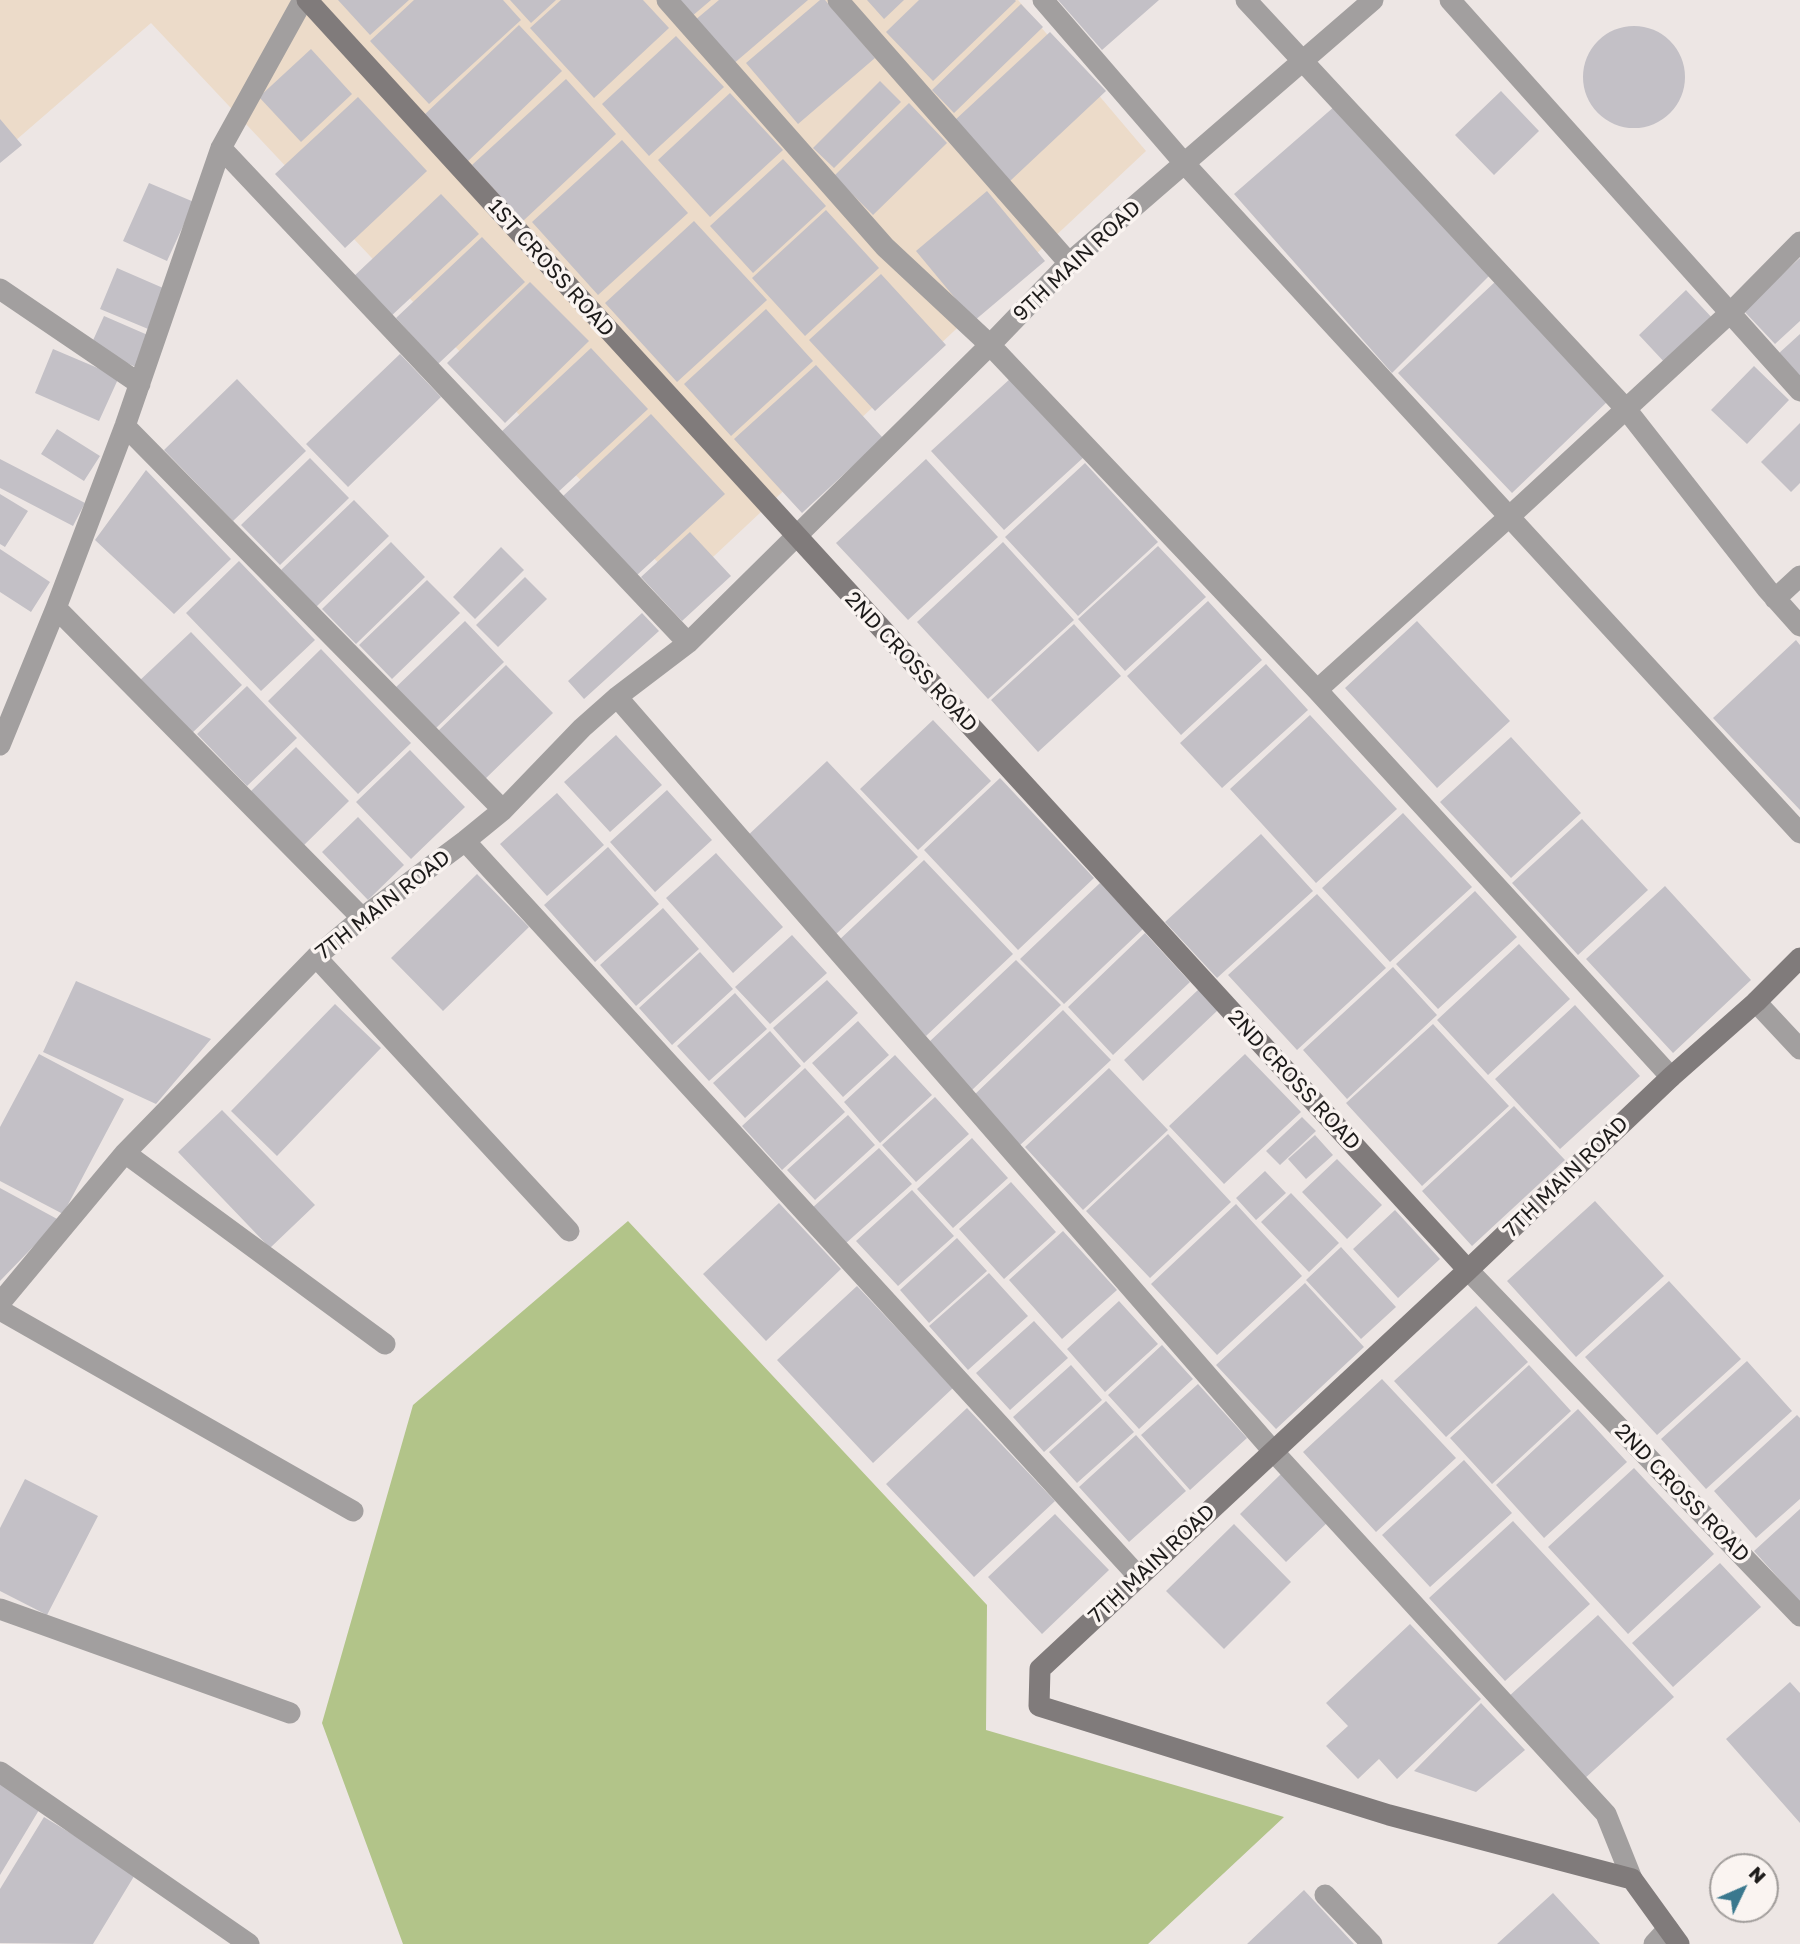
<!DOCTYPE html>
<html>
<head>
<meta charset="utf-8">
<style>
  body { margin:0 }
  #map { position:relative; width:1800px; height:1944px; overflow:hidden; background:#ede6e4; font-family:"Golos Text",sans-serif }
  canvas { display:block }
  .north { position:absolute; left:1709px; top:1853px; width:70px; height:70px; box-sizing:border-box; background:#faf4f1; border:2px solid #a19d9b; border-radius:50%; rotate:46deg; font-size:19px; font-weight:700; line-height:28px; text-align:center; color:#1c1a19 }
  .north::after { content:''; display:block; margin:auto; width:24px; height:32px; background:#3a788e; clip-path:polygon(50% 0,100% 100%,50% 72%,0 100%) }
</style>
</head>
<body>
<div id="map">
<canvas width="1800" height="1944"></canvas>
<div class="north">N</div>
</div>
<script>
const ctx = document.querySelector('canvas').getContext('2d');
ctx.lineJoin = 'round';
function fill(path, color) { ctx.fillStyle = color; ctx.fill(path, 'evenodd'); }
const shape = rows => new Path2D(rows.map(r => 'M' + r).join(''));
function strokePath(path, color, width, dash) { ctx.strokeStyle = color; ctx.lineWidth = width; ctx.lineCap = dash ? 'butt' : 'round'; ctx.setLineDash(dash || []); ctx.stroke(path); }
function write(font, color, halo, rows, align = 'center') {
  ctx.font = font + ' "Golos Text",sans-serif'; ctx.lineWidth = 7; ctx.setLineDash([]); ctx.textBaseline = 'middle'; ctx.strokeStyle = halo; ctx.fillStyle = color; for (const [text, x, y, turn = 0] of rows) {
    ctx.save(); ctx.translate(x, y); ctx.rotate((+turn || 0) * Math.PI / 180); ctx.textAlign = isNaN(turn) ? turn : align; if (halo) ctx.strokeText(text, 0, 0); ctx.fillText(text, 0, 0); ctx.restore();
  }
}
const commercial = shape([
  [0,0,1018,0,1146,151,681,587,151,23,0,154]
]);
const green = shape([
  [628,1221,987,1605,986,1730,1284,1817,1148,1944,403,1944,322,1723,413,1405]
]);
const building = shape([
  [338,0,409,0,370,35],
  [414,0,503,0,521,20,429,104,370,41],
  [510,0,556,0,531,23],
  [561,0,643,0,669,28,594,98,530,28],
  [677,0,711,0,691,17],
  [719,0,808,0,732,65,694,21],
  [820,0,825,0,875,58,798,124,746,63],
  [867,0,904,0,884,19],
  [919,0,1015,0,1016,1,933,81,886,32],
  [1058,0,1159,0,1102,50],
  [1021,4,1043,27,954,113,932,90],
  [519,25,562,71,467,162,423,116],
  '1583 77a51 51 0 1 1 102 0a51 51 0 1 1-102 0Z',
  [1050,32,1106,91,1010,181,954,121],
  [676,36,724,87,649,156,602,104],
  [311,49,352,94,301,142,259,97],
  [566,79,616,134,523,221,472,165],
  [880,81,901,102,834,168,813,148],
  [1501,91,1539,131,1494,175,1455,135],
  [730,93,783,150,710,217,658,160],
  [358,97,427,171,345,248,275,174],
  [909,103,947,143,873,215,834,176],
  [1335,106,1489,276,1392,373,1234,194],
  [0,119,22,145,0,163],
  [622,140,688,213,598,295,532,222],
  [783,159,826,206,753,273,710,226],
  [149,183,194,202,167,261,123,241],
  [987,191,1045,261,974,321,916,251],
  [441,194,479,234,389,318,352,278],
  [826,210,879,268,805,336,752,278],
  [694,221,767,300,677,382,605,303],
  [482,237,525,282,438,364,396,318],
  [1800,258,1800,321,1775,344,1743,310],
  [117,268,170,291,153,331,100,309],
  [881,274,946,345,875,411,809,340],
  [1496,281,1609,400,1512,493,1398,373],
  [530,282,589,341,505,423,447,363],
  [1686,290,1715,321,1667,365,1639,335],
  [766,309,813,361,731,436,684,384],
  [104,316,150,336,136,367,90,347],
  [1800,334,1800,379,1778,354],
  [591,348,648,409,556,494,500,433],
  [53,349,119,377,99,421,35,393],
  [400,354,441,397,348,487,306,444],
  [816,365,883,438,802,513,734,439],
  [1754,366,1789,400,1747,444,1711,410],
  [1011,378,1084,457,1004,530,931,451],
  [237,379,306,451,233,521,164,450],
  [651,414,725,494,636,576,562,497],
  [1800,423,1800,483,1791,492,1761,462],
  [57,429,100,456,84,481,41,454],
  [310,458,349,498,280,565,241,525],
  [0,459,85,503,73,526,0,488],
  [926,459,998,537,908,620,836,543],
  [1085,463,1158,542,1078,616,1005,537],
  [146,470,231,559,174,614,95,540],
  [0,494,28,511,5,547,0,544],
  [354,500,389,536,316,607,281,570],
  [690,532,731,576,682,621,641,577],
  [391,542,425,577,356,644,322,609],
  [1003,542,1074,620,988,699,917,622],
  [1158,546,1206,597,1125,671,1078,619],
  [501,547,524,570,475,619,453,597],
  [0,549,50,582,31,612,0,592],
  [239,561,315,640,261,691,186,613],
  [525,577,547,599,498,647,476,625],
  [427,580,460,613,392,679,359,645],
  [1208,601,1262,660,1181,735,1127,676],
  [642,613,659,631,584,699,568,681],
  [465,621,504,662,434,730,394,689],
  [1417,621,1510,721,1437,788,1345,688],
  [1074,624,1121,676,1038,752,991,700],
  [191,632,242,685,189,736,137,683],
  [1796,640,1800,645,1800,810,1713,718],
  [321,649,411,743,358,794,268,701],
  [1266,664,1308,710,1222,788,1180,743],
  [506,665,553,713,482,782,435,734],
  [247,686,297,738,247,786,197,734],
  [1310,715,1397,809,1316,883,1230,789],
  [933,720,991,781,918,850,860,789],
  [616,735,662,785,610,832,564,782],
  [1511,737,1581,813,1511,878,1440,802],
  [296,747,349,801,302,847,250,792],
  [410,750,465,807,411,859,356,802],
  [827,761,918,857,835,935,744,839],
  [1000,778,1094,878,1018,950,924,850],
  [667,790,712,840,655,892,610,842],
  [557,793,604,845,547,896,500,844],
  [1403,813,1472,887,1390,962,1322,888],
  [358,817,404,865,368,900,322,852],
  [1582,819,1648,890,1578,955,1512,883],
  [1261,834,1313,891,1217,978,1165,922],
  [608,847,659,904,595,962,544,905],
  [716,853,783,927,733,973,666,898],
  [924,860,1013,954,926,1036,837,942],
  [477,874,529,927,443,1011,391,958],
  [1100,883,1143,929,1064,1004,1020,959],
  [1665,886,1751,980,1673,1053,1586,959],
  [1475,891,1517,937,1438,1009,1396,964],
  [1317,894,1386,968,1297,1050,1228,975],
  [663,908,699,949,636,1006,600,965],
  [1145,933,1190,982,1113,1055,1068,1007],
  [792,935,827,973,770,1024,735,987],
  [1519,944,1570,999,1488,1075,1437,1020],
  [700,952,733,989,672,1045,639,1008],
  [1016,960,1061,1005,972,1090,928,1043],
  [1393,967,1437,1015,1347,1099,1303,1050],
  [827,980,858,1013,804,1063,773,1028],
  [76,981,211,1039,156,1104,43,1052],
  [1199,989,1218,1010,1143,1081,1124,1060],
  [735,993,767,1029,709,1081,677,1046],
  [335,1004,381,1048,277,1156,231,1111],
  [1575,1005,1640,1076,1560,1149,1495,1079],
  [1063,1010,1111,1060,1019,1146,972,1097],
  [858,1021,889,1055,843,1097,812,1063],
  [1433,1024,1509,1106,1422,1186,1346,1103],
  [770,1031,801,1066,745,1118,713,1083],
  [39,1054,124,1099,63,1214,0,1181,0,1127],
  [1245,1054,1301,1112,1224,1184,1169,1126],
  [895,1055,932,1095,880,1143,844,1102],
  [805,1068,845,1112,782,1170,742,1126],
  [1109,1068,1168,1130,1083,1210,1025,1147],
  [935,1097,969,1134,916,1182,882,1145],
  [1514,1106,1565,1160,1472,1246,1422,1191],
  [222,1110,315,1205,270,1248,178,1152],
  [848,1115,875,1145,815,1200,787,1170],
  [1302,1117,1316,1131,1280,1165,1266,1151],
  [1168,1134,1231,1202,1150,1278,1086,1211],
  [1315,1135,1333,1155,1306,1179,1288,1159],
  [972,1138,1008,1178,953,1228,917,1189],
  [879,1148,912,1184,845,1244,812,1208],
  [1337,1159,1382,1205,1347,1239,1302,1192],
  [1265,1171,1286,1193,1256,1220,1236,1198],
  [1011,1182,1056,1232,1004,1279,959,1229],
  [0,1188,59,1220,0,1281],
  [912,1190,954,1236,898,1286,856,1241],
  [1291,1193,1339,1243,1309,1272,1261,1222],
  [1595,1201,1664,1276,1576,1357,1507,1281],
  [779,1203,841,1269,766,1341,703,1274],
  [1236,1204,1302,1276,1217,1355,1151,1284],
  [1395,1210,1440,1259,1398,1298,1353,1249],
  [1063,1231,1117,1290,1062,1339,1009,1280],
  [957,1238,987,1271,929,1323,900,1290],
  [1341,1247,1396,1307,1361,1339,1306,1280],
  [989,1273,1028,1316,968,1370,929,1326],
  [1669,1281,1741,1359,1657,1435,1585,1357],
  [1305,1283,1364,1347,1276,1429,1216,1365],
  [857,1286,953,1388,873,1463,777,1360],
  [1119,1301,1158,1344,1105,1392,1067,1349],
  [1476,1306,1528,1362,1446,1437,1394,1381],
  [1034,1321,1068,1358,1010,1410,976,1373],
  [1162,1345,1193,1379,1139,1429,1108,1395],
  [1747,1361,1792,1411,1706,1489,1661,1439],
  [1071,1365,1102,1400,1044,1452,1013,1417],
  [1529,1365,1571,1411,1492,1484,1450,1438],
  [1382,1379,1456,1458,1376,1532,1303,1452],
  [1198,1384,1247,1438,1190,1490,1141,1435],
  [1106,1401,1134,1432,1077,1483,1049,1452],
  [967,1408,1055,1501,974,1577,886,1484],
  [1578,1409,1627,1462,1544,1538,1496,1485],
  [1797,1415,1800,1418,1800,1499,1756,1538,1714,1491],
  [1136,1435,1186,1491,1129,1542,1079,1487],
  [1464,1460,1512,1513,1430,1587,1382,1535],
  [1634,1468,1714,1554,1628,1634,1548,1547],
  [1282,1473,1329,1521,1286,1562,1240,1514],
  [25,1479,98,1516,47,1615,0,1591,0,1528],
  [1800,1509,1800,1602,1754,1551],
  [1055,1514,1109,1570,1042,1634,988,1577],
  [1513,1521,1590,1604,1505,1681,1429,1598],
  [1234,1524,1291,1582,1224,1649,1166,1591],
  [1720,1563,1761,1607,1673,1687,1632,1643],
  [1598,1615,1674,1697,1583,1780,1507,1698],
  [1410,1624,1481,1699,1397,1779,1379,1759,1358,1779,1326,1746,1348,1726,1326,1703],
  [1790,1682,1800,1693,1800,1823,1726,1739],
  [1481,1703,1525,1750,1476,1792,1414,1771],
  [0,1776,42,1805,0,1875],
  [44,1817,136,1873,93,1944,0,1943,0,1889],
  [1304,1890,1354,1944,1247,1944],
  [1553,1893,1600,1944,1497,1944]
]);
const street = shape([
  [667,0,885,247,990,345,1317,690,1671,1077],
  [838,0,1069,263],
  [1043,0,1184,163,1800,833],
  [1246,0,1626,409,1767,589,1800,626],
  [1450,0,1800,391],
  [221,148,688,643],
  [0,289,140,384],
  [125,426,503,810],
  [1775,599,1800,576],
  [56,608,362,918],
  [1317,690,1510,516,1731,312,1800,242],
  [617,697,1273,1451,1606,1814,1632,1879],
  [0,745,56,608,125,426,221,148,303,0],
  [465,841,1139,1577],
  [316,957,569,1231],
  [1756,1002,1800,1049],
  [125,1153,385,1344],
  [1468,1270,1800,1616],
  [0,1303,125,1153,316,957,362,918,465,841,503,810,582,728,617,697,688,643,990,345,1069,263,1373,0],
  [0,1310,353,1511],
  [0,1609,290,1713],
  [0,1772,249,1944],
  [1325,1895,1372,1944],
  [1654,1944,1668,1929]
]);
const secondary = shape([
  [307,0,1468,1270],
  [1679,1944,1632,1879,1389,1815,1039,1706,1040,1669,1468,1270,1671,1077,1756,1002,1800,958]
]);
const streetNames = [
  ["9TH MAIN ROAD",1077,261,-43],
  ["1ST CROSS ROAD",551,268,48],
  ["2ND CROSS ROAD",911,662,47],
  ["7TH MAIN ROAD",383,905,-38],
  ["2ND CROSS ROAD",1294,1080,47],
  ["7TH MAIN ROAD",1566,1177,-44],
  ["2ND CROSS ROAD",1682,1493,46],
  ["7TH MAIN ROAD",1152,1564,-43]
];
fill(commercial, '#ecdbc9');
fill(green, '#b2c489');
fill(building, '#c3c0c6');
strokePath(street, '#a29f9f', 21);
strokePath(secondary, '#807b7b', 21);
write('21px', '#1c1a19', '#faf4f1', streetNames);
</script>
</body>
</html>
